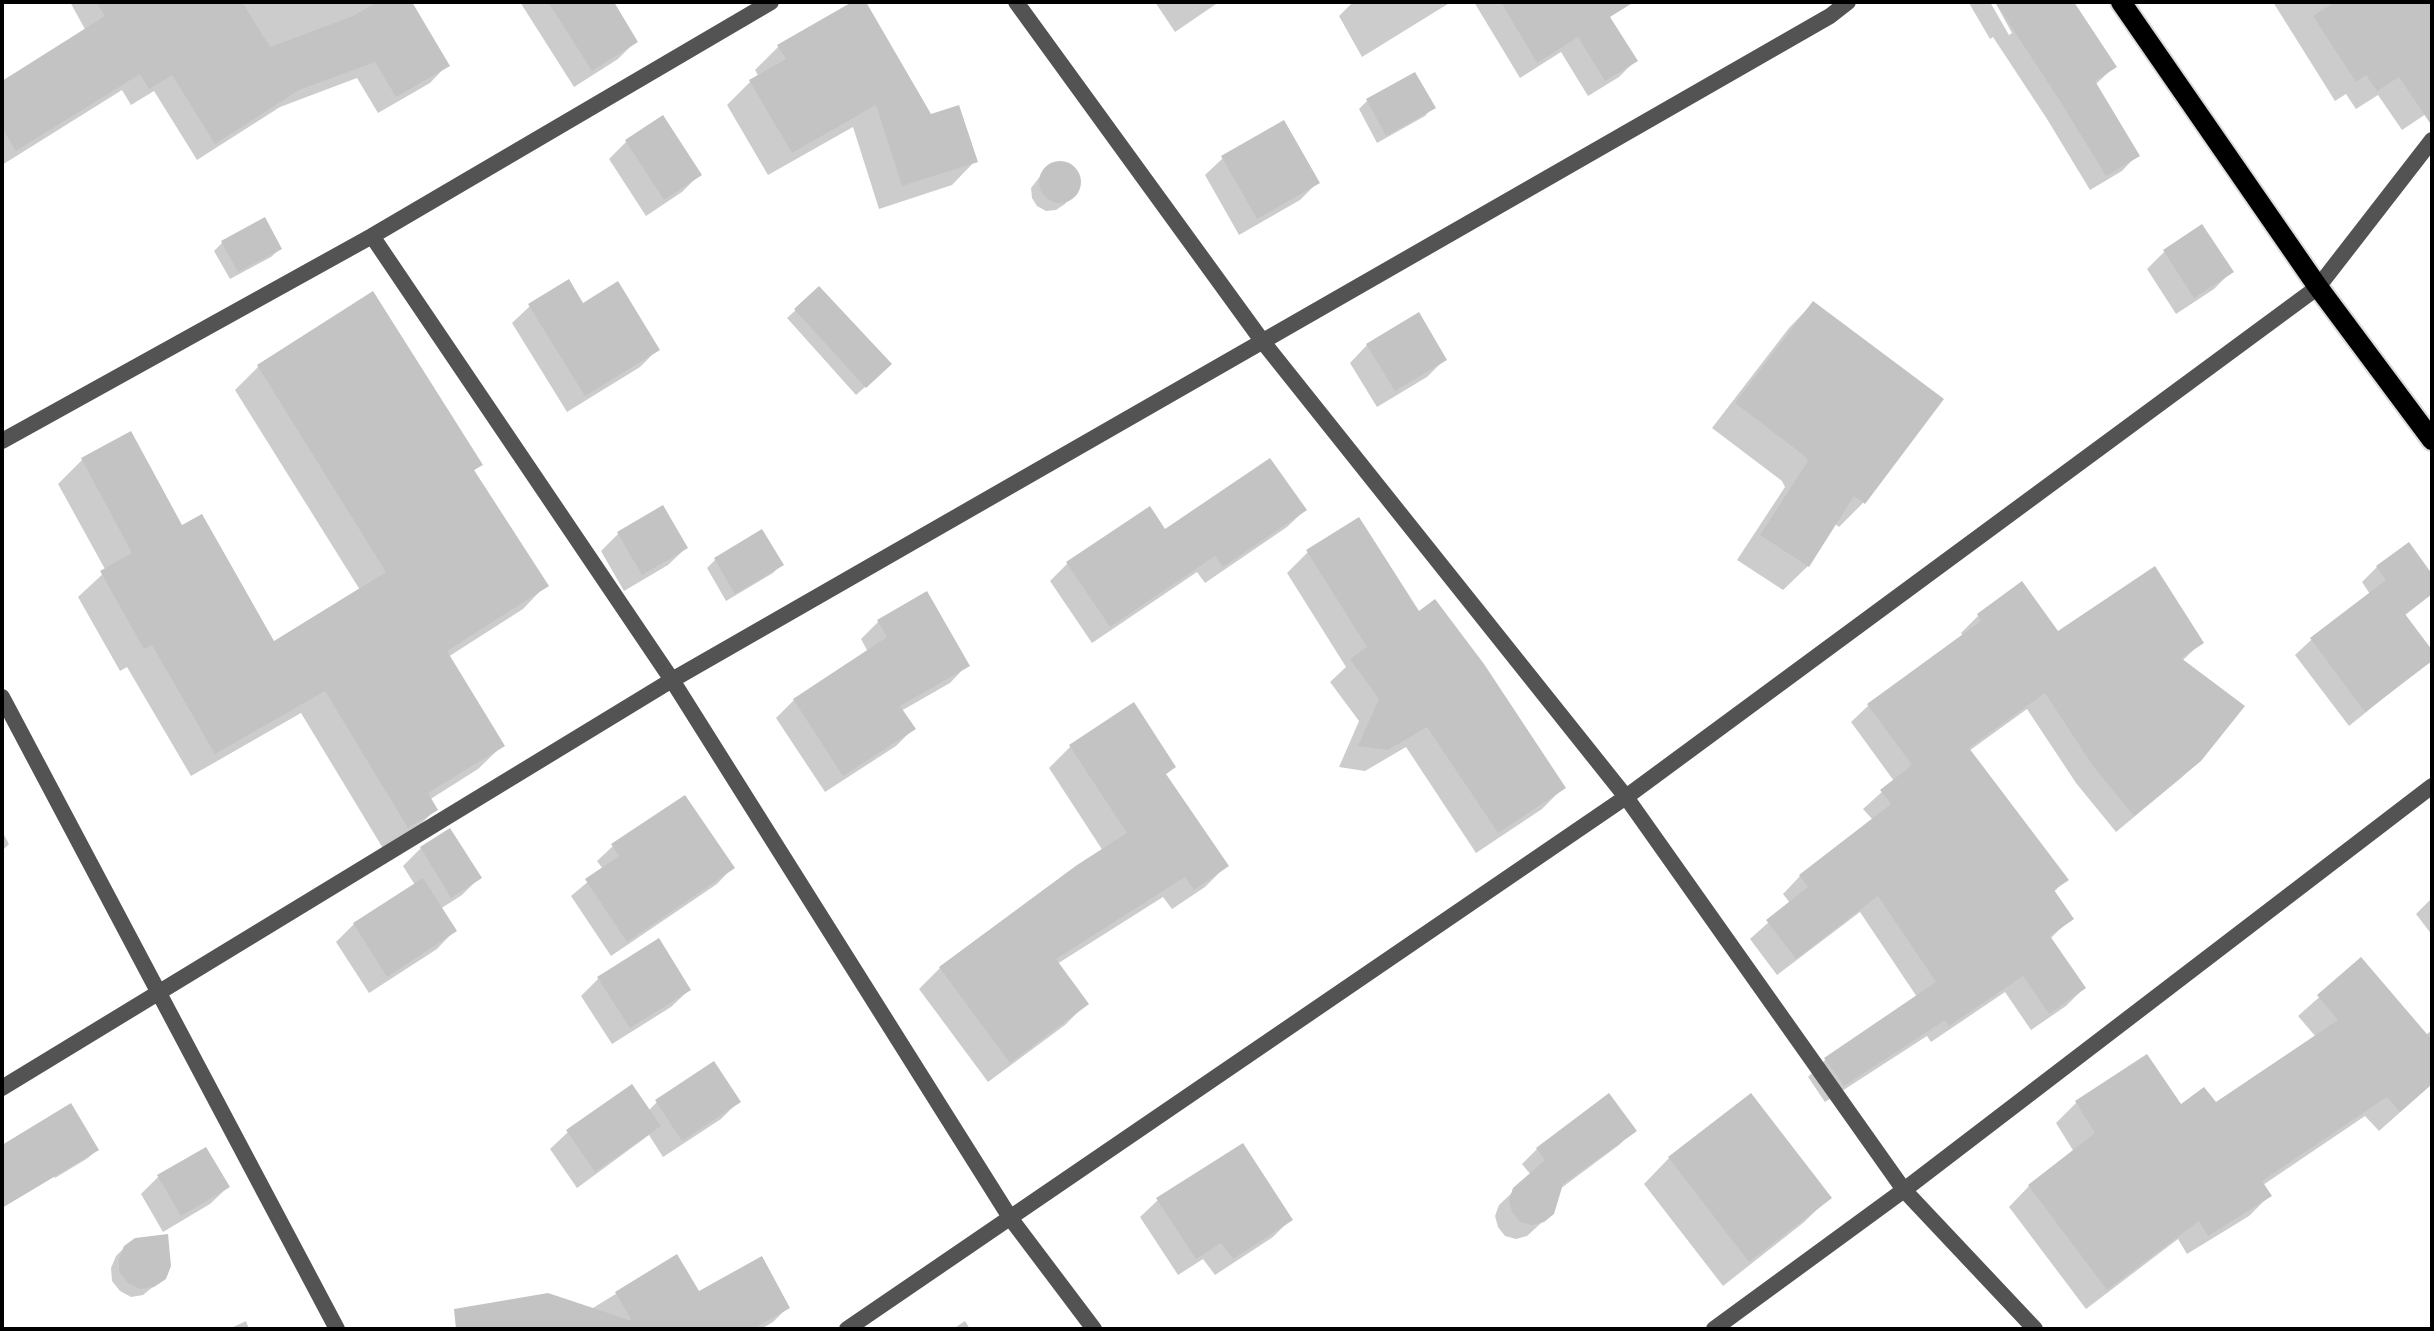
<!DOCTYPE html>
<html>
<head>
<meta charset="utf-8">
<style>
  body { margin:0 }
  #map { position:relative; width:2434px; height:1331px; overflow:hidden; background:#fff; font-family:Overpass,sans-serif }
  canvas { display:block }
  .frame { position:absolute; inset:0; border:4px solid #000; pointer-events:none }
</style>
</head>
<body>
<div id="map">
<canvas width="2434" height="1331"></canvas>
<div class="frame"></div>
</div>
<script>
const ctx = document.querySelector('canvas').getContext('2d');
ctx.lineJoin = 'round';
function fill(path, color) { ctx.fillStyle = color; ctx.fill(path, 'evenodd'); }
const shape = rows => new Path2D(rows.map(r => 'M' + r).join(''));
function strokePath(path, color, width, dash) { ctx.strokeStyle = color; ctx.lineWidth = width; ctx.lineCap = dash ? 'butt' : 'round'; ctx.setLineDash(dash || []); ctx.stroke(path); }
const shadow = shape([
  [70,2,409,2,447,65,430,83,378,113,357,78,280,107,197,160,154,91,131,105,122,90,2,165,2,83,86,31],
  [520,2,611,2,636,41,618,59,574,87],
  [856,2,863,2,930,116,975,161,952,185,879,209,853,127,768,175,727,105,750,82,759,77,755,70,778,47],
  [1155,2,1219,2,1175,32],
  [1353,2,1451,2,1362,57,1339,16],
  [1474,2,1610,2,1602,7,1635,61,1619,77,1588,96,1561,52,1520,78],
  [1990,2,2009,35,2012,33,1995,2,2072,2,2114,67,2095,85,2137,155,2122,171,2090,190,2047,119,1993,37,1990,39,1969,3],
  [2273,2,2432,2,2432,110,2402,130,2378,95,2356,109,2346,94,2335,101],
  [1414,74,1433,107,1425,116,1377,143,1359,109,1367,101],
  [663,118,700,174,682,192,646,216,609,159,626,142],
  [1223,158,1317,183,1300,200,1239,235,1205,175],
  [1064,163,1073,168,1078,176,1079,186,1065,204,1056,210,1046,211,1037,206,1032,198,1031,188,1045,170,1053,164],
  [222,243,280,249,271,257,230,279,214,251],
  [2164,252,2231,272,2214,289,2176,314,2147,269],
  [819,289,881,373,856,395,787,318],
  [1813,303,1941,399,1863,503,1839,527,1834,523,1808,566,1783,590,1737,560,1785,487,1782,481,1712,428,1789,328],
  [530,306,582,306,657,350,640,367,567,412,512,323],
  [1367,345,1445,359,1427,377,1377,407,1350,363],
  [259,366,480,464,473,472,546,585,523,609,448,657,502,746,478,769,429,800,436,809,412,833,384,850,301,713,191,776,127,667,120,671,78,597,106,571,58,484,82,460,131,433,182,528,274,644,360,590,235,390],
  [662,508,686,548,668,565,624,591,601,551,618,534],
  [1305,510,1287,527,1205,583,1197,572,1092,643,1050,581,1067,564,1165,532],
  [762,532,781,565,773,573,726,601,707,568,715,560],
  [1308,552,1418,614,1563,788,1542,809,1476,853,1406,747,1365,771,1339,767,1359,721,1330,682,1346,667,1287,573],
  [2377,567,2432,577,2432,594,2404,616,2432,653,2432,659,2349,726,2295,655,2311,640,2370,594,2362,582],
  [1978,616,2057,634,2202,642,2182,661,2200,760,2181,778,2116,832,2076,783,2027,709,1969,751,2066,879,2053,893,2071,918,2050,939,2084,988,2066,1006,2031,1030,2005,992,1931,1042,1927,1036,1825,1102,1808,1077,1825,1060,1917,997,1860,912,1777,975,1750,939,1790,903,1783,894,1800,876,1873,820,1863,809,1894,781,1851,722,1869,705,1963,636,1961,633],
  [878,622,967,665,950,683,901,711,913,729,896,746,825,792,776,718,794,700,868,652,861,639],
  [1133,705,1174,767,1165,775,1226,866,1205,887,1172,909,1163,897,1057,964,1086,1004,1065,1025,988,1082,919,989,940,968,1103,851,1049,768,1070,747],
  [2,831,9,844,2,851],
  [613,846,732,868,717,884,611,956,571,896,603,869,597,861],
  [421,848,479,878,462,895,440,909,454,931,437,949,369,993,336,942,354,924,415,885,403,866],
  [2432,898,2432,935,2416,914],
  [2361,960,2426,1035,2432,1030,2432,1084,2379,1131,2365,1116,2263,1185,2269,1196,2249,1216,2187,1254,2178,1239,2086,1309,2009,1207,2029,1186,2074,1152,2056,1123,2076,1103,2146,1057,2180,1107,2215,1105,2316,1037,2298,1016],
  [599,978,689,990,671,1007,612,1044,581,996],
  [657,1102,738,1102,721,1119,663,1157,649,1135,577,1188,550,1149,568,1132,648,1111],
  [1634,1130,1619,1145,1560,1189,1552,1213,1527,1236,1516,1239,1505,1236,1498,1227,1495,1216,1499,1205,1531,1175,1522,1164,1537,1149],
  [28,1135,97,1150,88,1158,55,1178],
  [1669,1158,1829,1198,1803,1223,1723,1286,1644,1184],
  [158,1177,228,1187,210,1204,163,1232,141,1194],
  [1158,1200,1290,1220,1273,1237,1215,1275,1203,1259,1178,1275,1140,1217],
  [125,1247,164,1278,143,1295,131,1297,120,1291,112,1281,111,1268,116,1256],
  [676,1257,698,1294,788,1307,773,1322,761,1329,507,1329,575,1319],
  [246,1321,249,1329,229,1329],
  [965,1321,970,1329,953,1329]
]);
const building = shape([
  [96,2,242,2,270,47,353,16,377,2,412,2,450,66,396,97,375,62,299,90,215,144,172,75,149,89,140,74,16,151,2,128,2,81,105,16],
  [548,2,614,2,638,42,592,71],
  [852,2,866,2,931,114,959,105,978,162,902,186,876,105,792,153,749,80,786,59,777,45],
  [1501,2,1634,2,1610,17,1638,61,1605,81,1578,37,1537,63],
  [1995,2,2074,2,2117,67,2095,81,2140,156,2106,176,2062,104],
  [2335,2,2432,2,2432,126,2399,77,2377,91,2366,75,2356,82,2313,16],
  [1415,72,1436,108,1386,136,1366,99],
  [663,115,702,175,664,200,625,140],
  [1284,120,1320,183,1257,219,1221,156],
  '1039 182a21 21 0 1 1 42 0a21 21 0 1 1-42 0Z',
  [265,217,282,249,238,272,221,241],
  [2202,224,2234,272,2194,298,2163,250],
  [569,279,583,303,618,281,660,350,585,396,528,304],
  [819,286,892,364,866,388,794,309],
  [373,291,483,465,474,470,549,586,447,651,505,746,428,793,438,810,408,828,325,691,215,754,152,645,144,649,100,571,132,553,81,458,131,431,182,525,202,514,274,641,386,572,257,365],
  [1813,301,1944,399,1865,504,1854,496,1809,567,1760,535,1808,461,1806,457,1735,403],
  [1419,312,1447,360,1395,391,1366,344],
  [1270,458,1307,510,1223,567,1215,556,1110,627,1066,562,1150,506,1165,529],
  [663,505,688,548,642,575,617,532],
  [1359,517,1419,611,1435,599,1484,664,1566,788,1498,833,1427,727,1388,750,1358,746,1379,699,1350,659,1367,647,1306,550],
  [762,529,784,565,735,594,714,558],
  [2409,542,2432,574,2432,594,2405,614,2432,650,2432,661,2365,712,2310,638,2386,580,2376,566],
  [2155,566,2204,643,2181,658,2245,706,2201,761,2134,816,2093,766,2045,693,1969,748,2069,880,2054,890,2074,919,2050,936,2086,988,2049,1014,2023,976,1949,1026,1945,1020,1844,1086,1824,1058,1936,982,1878,896,1796,959,1766,920,1808,887,1799,875,1891,804,1880,790,1912,765,1867,704,1981,621,1977,614,2022,581,2058,631],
  [927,591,970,666,900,706,916,729,843,776,793,699,887,637,877,620],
  [1134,702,1176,767,1166,774,1229,866,1194,890,1185,877,1056,959,1089,1004,1010,1063,939,967,1077,865,1127,833,1069,745],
  [685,795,735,868,627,942,585,879,619,856,611,844],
  [450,828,482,878,451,898,420,847],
  [423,878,457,931,387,977,353,923],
  [659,938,691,990,630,1028,597,977],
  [2361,957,2432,1040,2432,1084,2400,1112,2387,1097,2262,1181,2272,1196,2208,1236,2199,1221,2107,1290,2028,1185,2095,1133,2075,1101,2147,1054,2181,1104,2204,1087,2216,1102,2338,1020,2317,995],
  [714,1061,741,1102,682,1141,655,1100],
  [632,1084,661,1126,595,1172,566,1130],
  [1609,1093,1637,1131,1563,1184,1554,1214,1544,1222,1532,1225,1520,1222,1512,1212,1509,1200,1513,1188,1545,1160,1536,1148],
  [1751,1093,1832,1198,1749,1262,1668,1157],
  [71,1103,99,1150,2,1208,2,1145],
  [1243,1143,1293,1220,1233,1259,1221,1243,1196,1259,1156,1198],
  [206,1147,230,1187,181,1216,157,1175],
  [168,1234,171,1266,166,1279,154,1287,140,1289,128,1283,119,1272,119,1259,124,1246,135,1238],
  [677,1254,699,1291,762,1256,790,1308,753,1329,456,1329,454,1309,548,1293,632,1321,615,1292]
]);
const street = shape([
  [1016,2,1263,342,1626,797,1904,1190,2035,1329],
  [372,236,672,680,1011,1219,1094,1329],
  [2,441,372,236,771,2],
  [2,697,337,1329],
  [2,1088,672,680,1830,16,1848,2],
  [847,1329,1626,797,2318,287,2432,140],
  [1714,1329,1904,1190,2432,786]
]);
const primary = shape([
  [2121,2,2318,287,2432,440]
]);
fill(shadow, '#0003');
fill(building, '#c3c3c3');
strokePath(primary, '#dbdbdb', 24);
strokePath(street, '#535353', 16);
strokePath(primary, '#000', 20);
</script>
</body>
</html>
